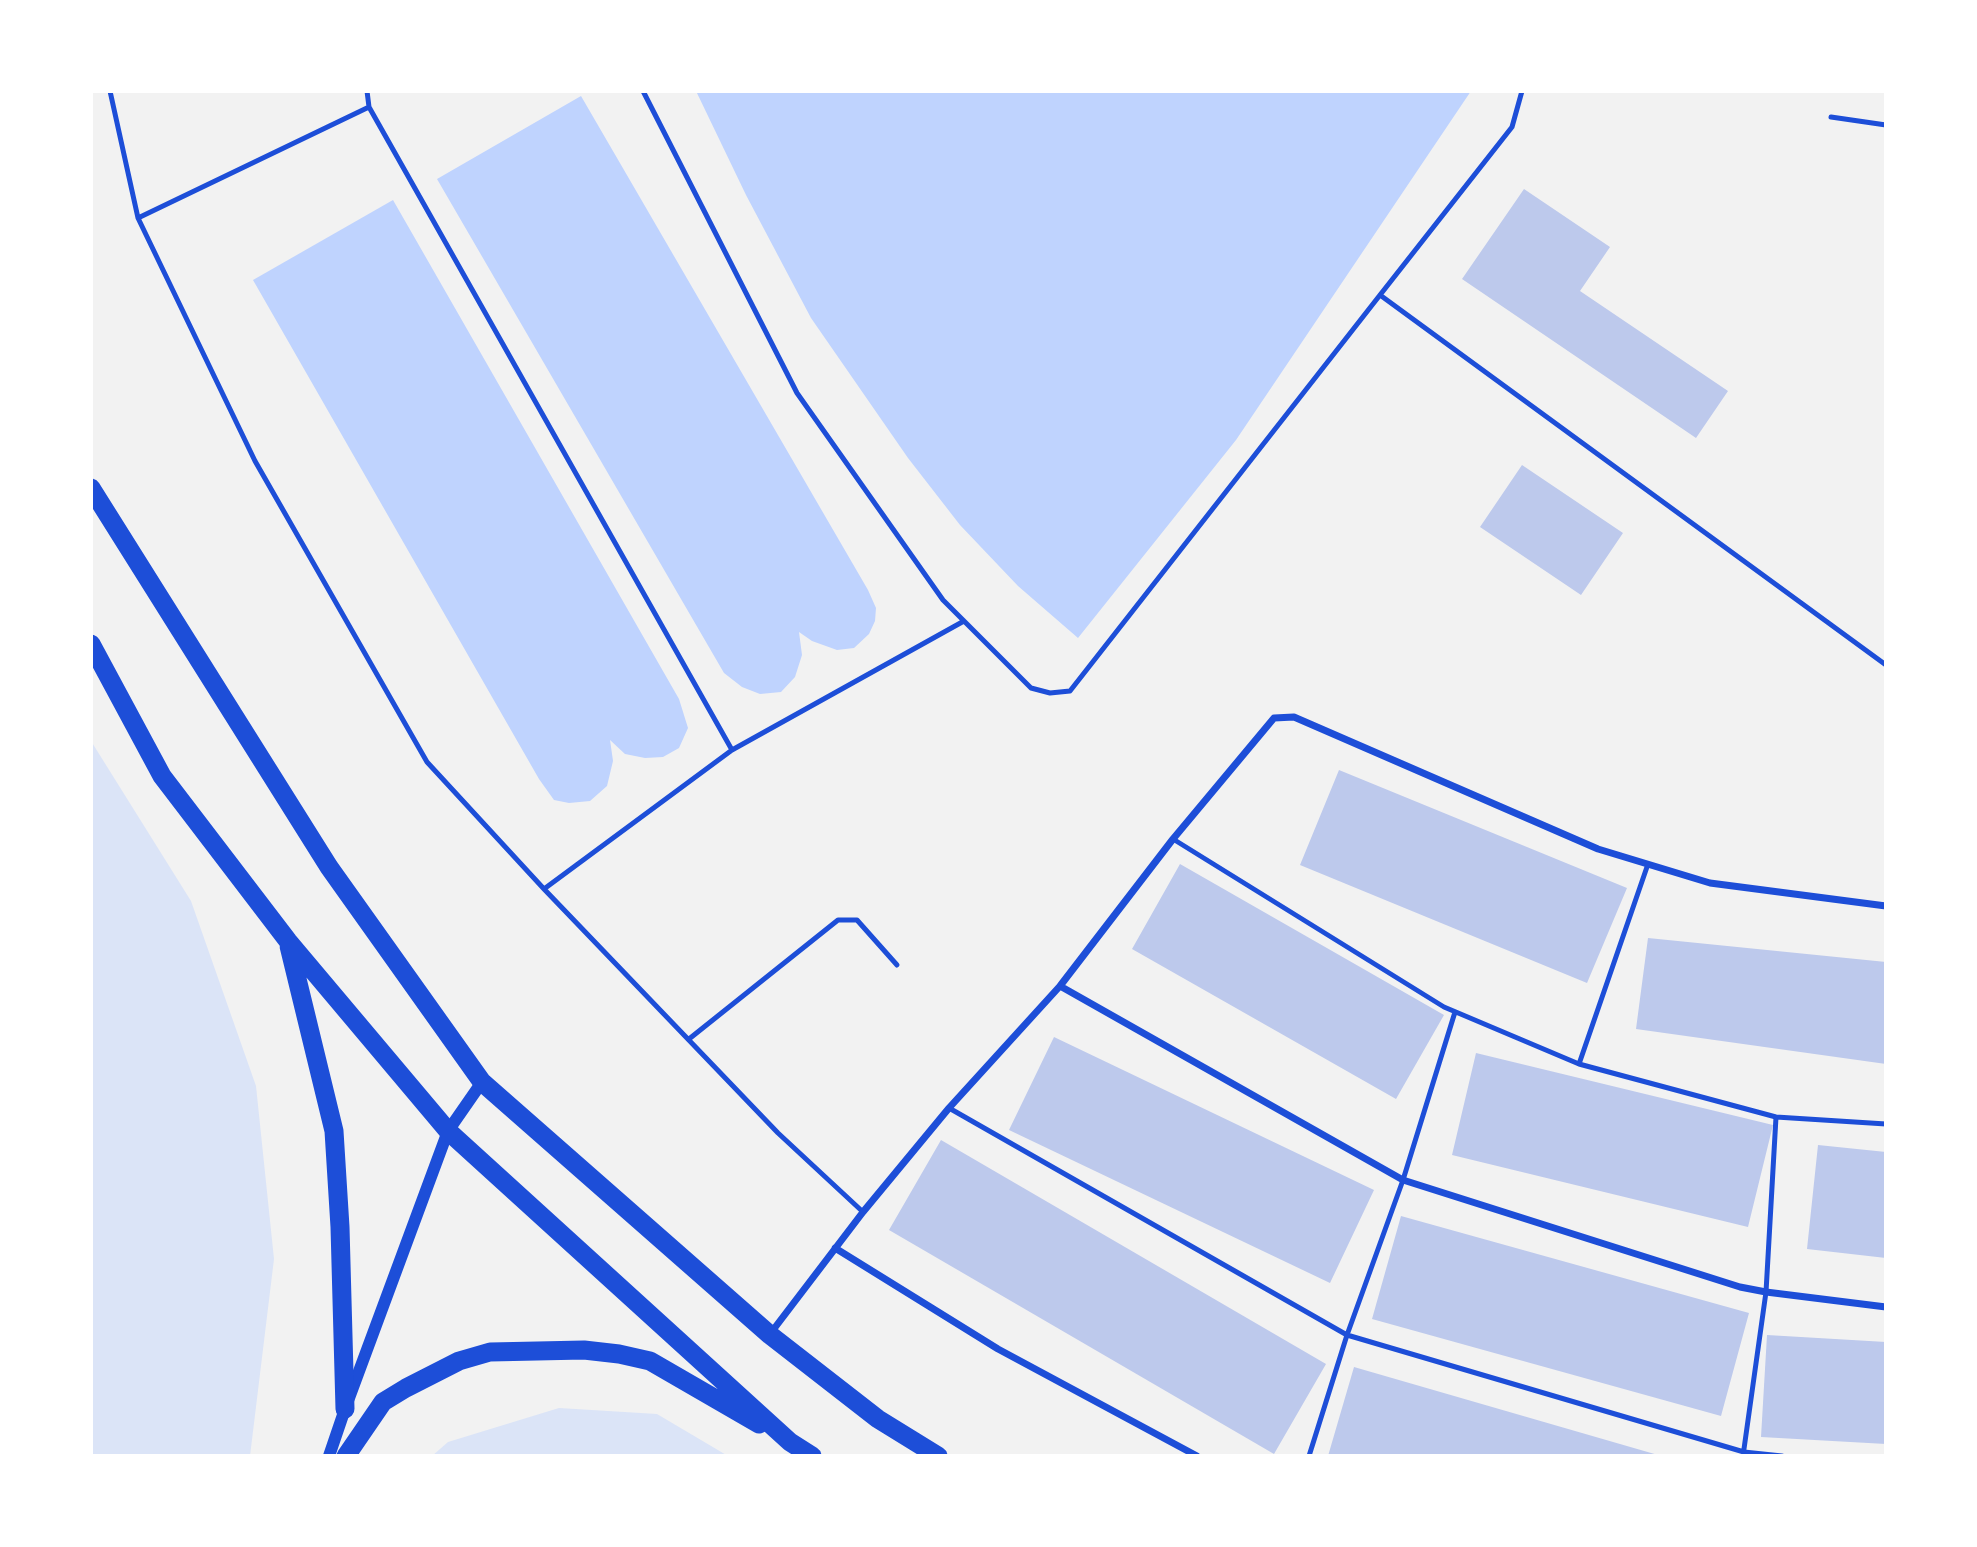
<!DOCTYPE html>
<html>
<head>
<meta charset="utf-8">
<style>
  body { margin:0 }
  #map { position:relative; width:1977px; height:1547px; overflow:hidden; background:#f2f2f2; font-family:"Fira Sans",sans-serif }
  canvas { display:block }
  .frame { position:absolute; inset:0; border:93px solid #fff; pointer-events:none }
</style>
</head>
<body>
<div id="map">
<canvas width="1977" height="1547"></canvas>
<div class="frame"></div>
</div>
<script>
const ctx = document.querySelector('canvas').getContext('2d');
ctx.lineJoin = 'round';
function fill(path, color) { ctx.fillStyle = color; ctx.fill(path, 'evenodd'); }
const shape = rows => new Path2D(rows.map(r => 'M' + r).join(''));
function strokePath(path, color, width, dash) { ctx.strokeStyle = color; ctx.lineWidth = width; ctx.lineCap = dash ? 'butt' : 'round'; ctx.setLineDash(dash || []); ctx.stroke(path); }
const green = shape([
  [91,741,191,901,256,1086,274,1259,250,1456,91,1456],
  [559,1408,657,1414,728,1456,432,1456,448,1442]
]);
const water = shape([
  [696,91,1471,91,1236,440,1078,638,1018,586,960,525,908,458,811,318,746,195],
  [581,96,868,590,876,608,875,621,869,634,854,648,837,650,812,641,799,632,802,655,795,677,781,692,760,694,742,687,724,673,437,179],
  [393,200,679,699,688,728,679,748,663,757,645,758,625,754,610,740,613,761,607,786,590,801,569,803,554,800,539,779,253,280]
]);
const building = shape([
  [1524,189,1610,247,1580,291,1728,391,1696,438,1462,279],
  [1522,465,1623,533,1581,595,1480,527],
  [1339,770,1627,888,1587,983,1300,865],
  [1180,864,1444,1015,1396,1099,1132,949],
  [1648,938,1886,962,1886,1064,1636,1029],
  [1054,1037,1374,1190,1330,1283,1009,1130],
  [1476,1053,1773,1125,1748,1227,1452,1155],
  [941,1140,1326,1364,1274,1454,889,1230],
  [1818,1145,1886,1152,1886,1258,1807,1249],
  [1401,1216,1749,1313,1721,1416,1372,1319],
  [1767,1335,1886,1342,1886,1444,1761,1437],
  [1354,1367,1658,1455,1658,1456,1328,1456]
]);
const service = shape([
  [110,91,138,218,255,461,427,762,544,889,778,1133,863,1212],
  [367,91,369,107,732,750],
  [643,91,797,393,943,600,1031,688,1050,693,1070,691,1380,295,1512,127,1522,91],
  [1831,117,1886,125],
  [138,218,369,107],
  [1380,295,1886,665],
  [1173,839,1444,1007,1579,1064,1776,1117,1886,1124],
  [544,889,732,750,964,621],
  [689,1039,838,920,857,920,897,965],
  [1579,1064,1648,864],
  [949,1108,1347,1335,1744,1452,1782,1456],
  [1309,1456,1347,1335,1403,1180,1455,1012],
  [1743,1456,1766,1292,1776,1117]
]);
const minor = shape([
  [1060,986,1403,1180,1740,1287,1766,1292,1886,1307],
  [835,1248,998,1349,1197,1456],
  [770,1334,863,1212,949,1108,1060,986,1173,839,1274,718,1294,717,1598,849,1710,883,1886,906]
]);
const tertiary = shape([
  [329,1456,345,1409,448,1131,482,1082]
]);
const trunk = shape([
  [91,488,329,867,482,1082,770,1335,878,1419,938,1456],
  [91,644,162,776,288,941,448,1131,790,1442,812,1456],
  [289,946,334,1131,340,1227,345,1409],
  [346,1456,383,1402,406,1388,459,1361,490,1352,584,1350,619,1354,650,1361,759,1424]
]);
fill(green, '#dbe4f7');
fill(water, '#bfd3fe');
fill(building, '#bdc9ec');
strokePath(service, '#1d4ed8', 5);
strokePath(minor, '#1d4ed8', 7);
strokePath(tertiary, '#1d4ed8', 12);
strokePath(trunk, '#1d4ed8', 19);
</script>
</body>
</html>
